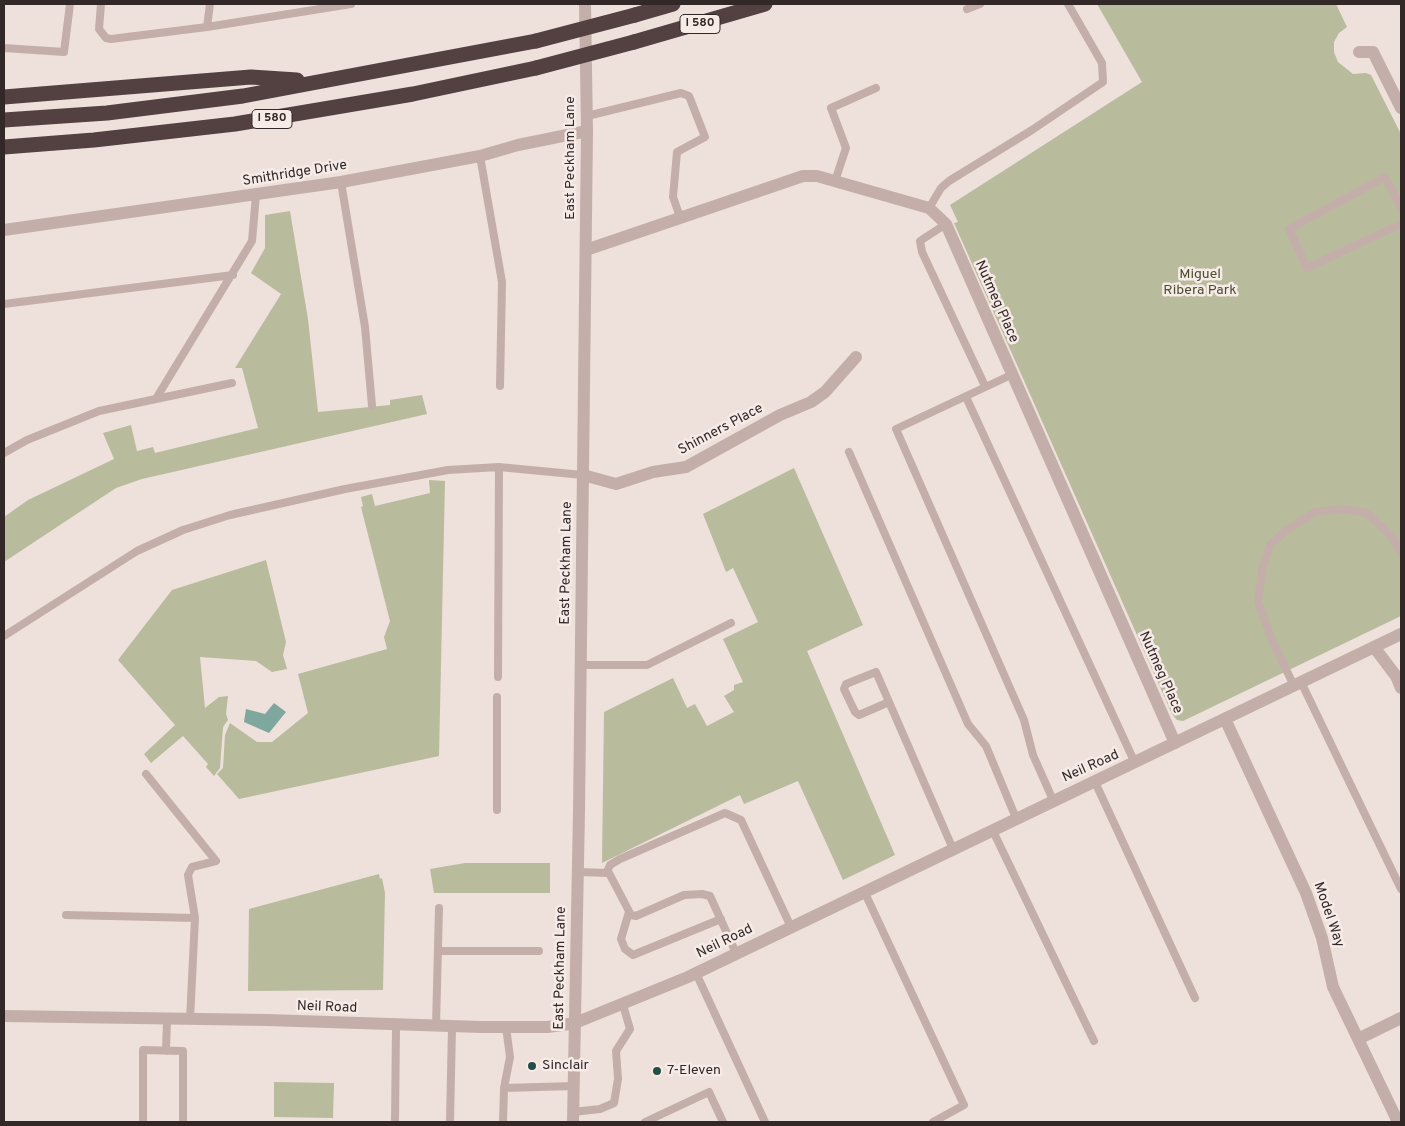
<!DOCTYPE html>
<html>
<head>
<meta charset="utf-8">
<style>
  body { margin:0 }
  #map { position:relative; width:1405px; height:1126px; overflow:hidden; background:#eee0db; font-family:Overpass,sans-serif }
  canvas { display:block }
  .frame { position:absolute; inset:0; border:5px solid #322828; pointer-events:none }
</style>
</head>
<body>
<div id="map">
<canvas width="1405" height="1126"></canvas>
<div class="frame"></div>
</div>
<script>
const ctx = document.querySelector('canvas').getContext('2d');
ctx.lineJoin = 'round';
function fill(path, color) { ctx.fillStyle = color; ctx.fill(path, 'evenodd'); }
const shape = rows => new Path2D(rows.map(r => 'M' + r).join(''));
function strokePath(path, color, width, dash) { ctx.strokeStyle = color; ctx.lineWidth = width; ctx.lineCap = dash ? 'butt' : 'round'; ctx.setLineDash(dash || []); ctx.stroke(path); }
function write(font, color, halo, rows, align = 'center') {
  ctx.font = font + ' Overpass,sans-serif'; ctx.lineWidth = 5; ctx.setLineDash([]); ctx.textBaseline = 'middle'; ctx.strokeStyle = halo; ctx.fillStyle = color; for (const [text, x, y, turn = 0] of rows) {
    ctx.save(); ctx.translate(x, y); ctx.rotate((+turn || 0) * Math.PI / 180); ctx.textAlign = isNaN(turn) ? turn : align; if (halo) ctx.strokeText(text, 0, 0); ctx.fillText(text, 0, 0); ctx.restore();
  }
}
const green = shape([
  [1097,4,1336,4,1347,27,1339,33,1334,42,1334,52,1338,62,1353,74,1366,73,1371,75,1401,134,1401,616,1183,721,1177,720,1172,714,954,223,958,222,950,205,1142,82],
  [290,211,308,319,318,412,390,405,390,400,422,395,427,414,142,479,116,488,4,562,4,517,28,500,114,459,103,433,131,425,137,451,153,447,155,453,258,428,242,368,235,368,281,294,251,273,265,248,265,215],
  [794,468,863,625,807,651,895,855,843,880,798,781,744,804,740,795,602,863,604,712,673,678,687,708,695,704,707,726,734,712,724,696,734,690,734,685,743,682,723,639,758,622,733,568,726,572,703,514],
  [429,480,445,481,439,756,239,799,217,774,223,768,225,735,230,723,257,742,272,742,308,713,298,674,387,649,384,637,390,621,361,507,363,506,361,497,372,494,375,506,430,493],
  [266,560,286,642,283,655,287,669,272,672,256,661,200,657,205,708,219,697,228,696,226,714,228,720,223,727,220,768,214,776,206,767,208,764,183,736,151,763,144,754,175,725,118,660,172,590],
  [465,863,550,863,550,893,434,893,430,869],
  [379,874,380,879,382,878,385,893,383,990,248,991,249,909],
  [274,1082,334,1083,333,1118,274,1117]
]);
const water = shape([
  [274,703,286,712,269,733,244,722,246,709,265,714]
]);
const service = shape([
  [101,4,99,29,106,38,111,39,207,27,351,4],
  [967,9,980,4],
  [207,27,210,4],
  [4,48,64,52,70,4],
  [587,116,681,93,689,96,705,137,677,152,673,197,680,217],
  [480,156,502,282,500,386],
  [835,181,846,148,831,108,876,88],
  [341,182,365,327,372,406],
  [929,208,941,188,949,181,1032,130,1103,82,1102,63,1068,4],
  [1401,208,1385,177,1289,229,1307,268,1401,224],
  [946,224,920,241,922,252,985,386],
  [4,304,233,275],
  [1011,375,896,429,1024,720,1033,755,1053,800],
  [157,397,252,241,256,195],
  [966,397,1135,763],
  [849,452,968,724,986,746,1016,818],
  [4,453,27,440,99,411,232,383],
  [4,636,137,551,183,530,230,515,345,489,448,470,499,467,583,475],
  [581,665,647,665,731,623],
  [498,677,499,467],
  [1301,682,1401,889],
  [1294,686,1272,640,1258,602,1262,570,1270,545,1284,532,1315,512,1343,509,1367,513,1393,538,1401,553],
  [889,702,859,715,855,712,844,689,846,684,876,672,916,764,953,849],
  [146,774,216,861,192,867,188,875,195,918,190,1020],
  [1095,782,1195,998],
  [497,810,497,697],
  [992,829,1094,1041],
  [578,872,609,873,631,915,636,916,684,895,702,894,710,896,736,953],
  [607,872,610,865,620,859,725,813,741,820,791,927],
  [864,891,964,1105,933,1122],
  [629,912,621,939,625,949,633,955,721,919],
  [66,915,195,918],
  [439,951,539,951],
  [696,973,765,1122],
  [436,1026,439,908],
  [166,1051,167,1019],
  [504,1088,574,1086],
  [573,1112,600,1109,614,1103,618,1079,616,1051,630,1029,623,1005],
  [143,1122,143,1050,183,1051,183,1122],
  [395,1122,396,1026],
  [450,1122,452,1027],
  [503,1122,504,1088,510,1057,506,1027],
  [645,1122,709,1092,723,1122]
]);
const minor = shape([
  [1359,52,1373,52,1401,108],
  [4,230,341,182,480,156,518,145,587,131],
  [586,250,803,176,817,176,929,208,946,224,1175,743],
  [583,475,616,484,653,472,686,467,780,415,811,402,825,392,856,357],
  [1374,647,1396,676,1401,688],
  [1225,719,1306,893,1322,938,1333,987,1398,1122],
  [1358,1039,1401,1018]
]);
const tertiary = shape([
  [4,1016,267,1020,481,1027,548,1027,575,1023,688,977,1401,634],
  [573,1122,579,811,587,131,585,4]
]);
const motorway = shape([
  [635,15,673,4],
  [634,42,765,4],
  [4,97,251,77,297,80],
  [4,120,107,113,243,96,536,41],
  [4,147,94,140,235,124,413,94,536,68]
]);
const motorwayBridge = shape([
  [536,41,635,15],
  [536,68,634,42]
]);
const markers = [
  [532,1066,5,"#234e45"],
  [657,1071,5,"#234e45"]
];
const shields = [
  [700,24,40],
  [272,119,40]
];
const shieldNames = [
  ["I 580",700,24],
  ["I 580",272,119]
];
const streetNames = [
  ["East Peckham Lane",571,158,-90],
  ["Smithridge Drive",295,174,-9],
  ["Nutmeg Place",996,302,66],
  ["Shinners Place",721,430,-28],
  ["East Peckham Lane",567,563,-89],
  ["Nutmeg Place",1160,673,66],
  ["Neil Road",1091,767,-24],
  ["Model Way",1328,915,71],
  ["Neil Road",725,942,-26],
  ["East Peckham Lane",561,968,-89],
  ["Neil Road",327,1008,2]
];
const parkNames = [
  ["Miguel",1200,275],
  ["Ribera Park",1200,291]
];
const poiNames = [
  ["Sinclair",542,1066],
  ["7-Eleven",667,1071]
];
fill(green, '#b9bb9d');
fill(water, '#7ea79d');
strokePath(service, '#c4aea9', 8);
strokePath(minor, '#c4aea9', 12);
strokePath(tertiary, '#c4aea9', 12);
strokePath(motorway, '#524140', 15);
strokePath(motorwayBridge, '#524140', 15);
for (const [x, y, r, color] of markers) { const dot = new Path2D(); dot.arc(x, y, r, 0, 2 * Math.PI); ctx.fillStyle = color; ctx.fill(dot); strokePath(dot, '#f6ebe7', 2); }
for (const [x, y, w] of shields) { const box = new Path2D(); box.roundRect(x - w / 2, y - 9.5, w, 19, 4); ctx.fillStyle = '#f6ebe7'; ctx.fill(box); strokePath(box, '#322828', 1); }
write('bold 12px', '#322828', null, shieldNames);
write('14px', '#322828', '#f6ebe7', streetNames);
write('14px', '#4b4d2f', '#f6ebe7', parkNames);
write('14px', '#322828', '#f6ebe7', poiNames, 'left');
</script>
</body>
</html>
